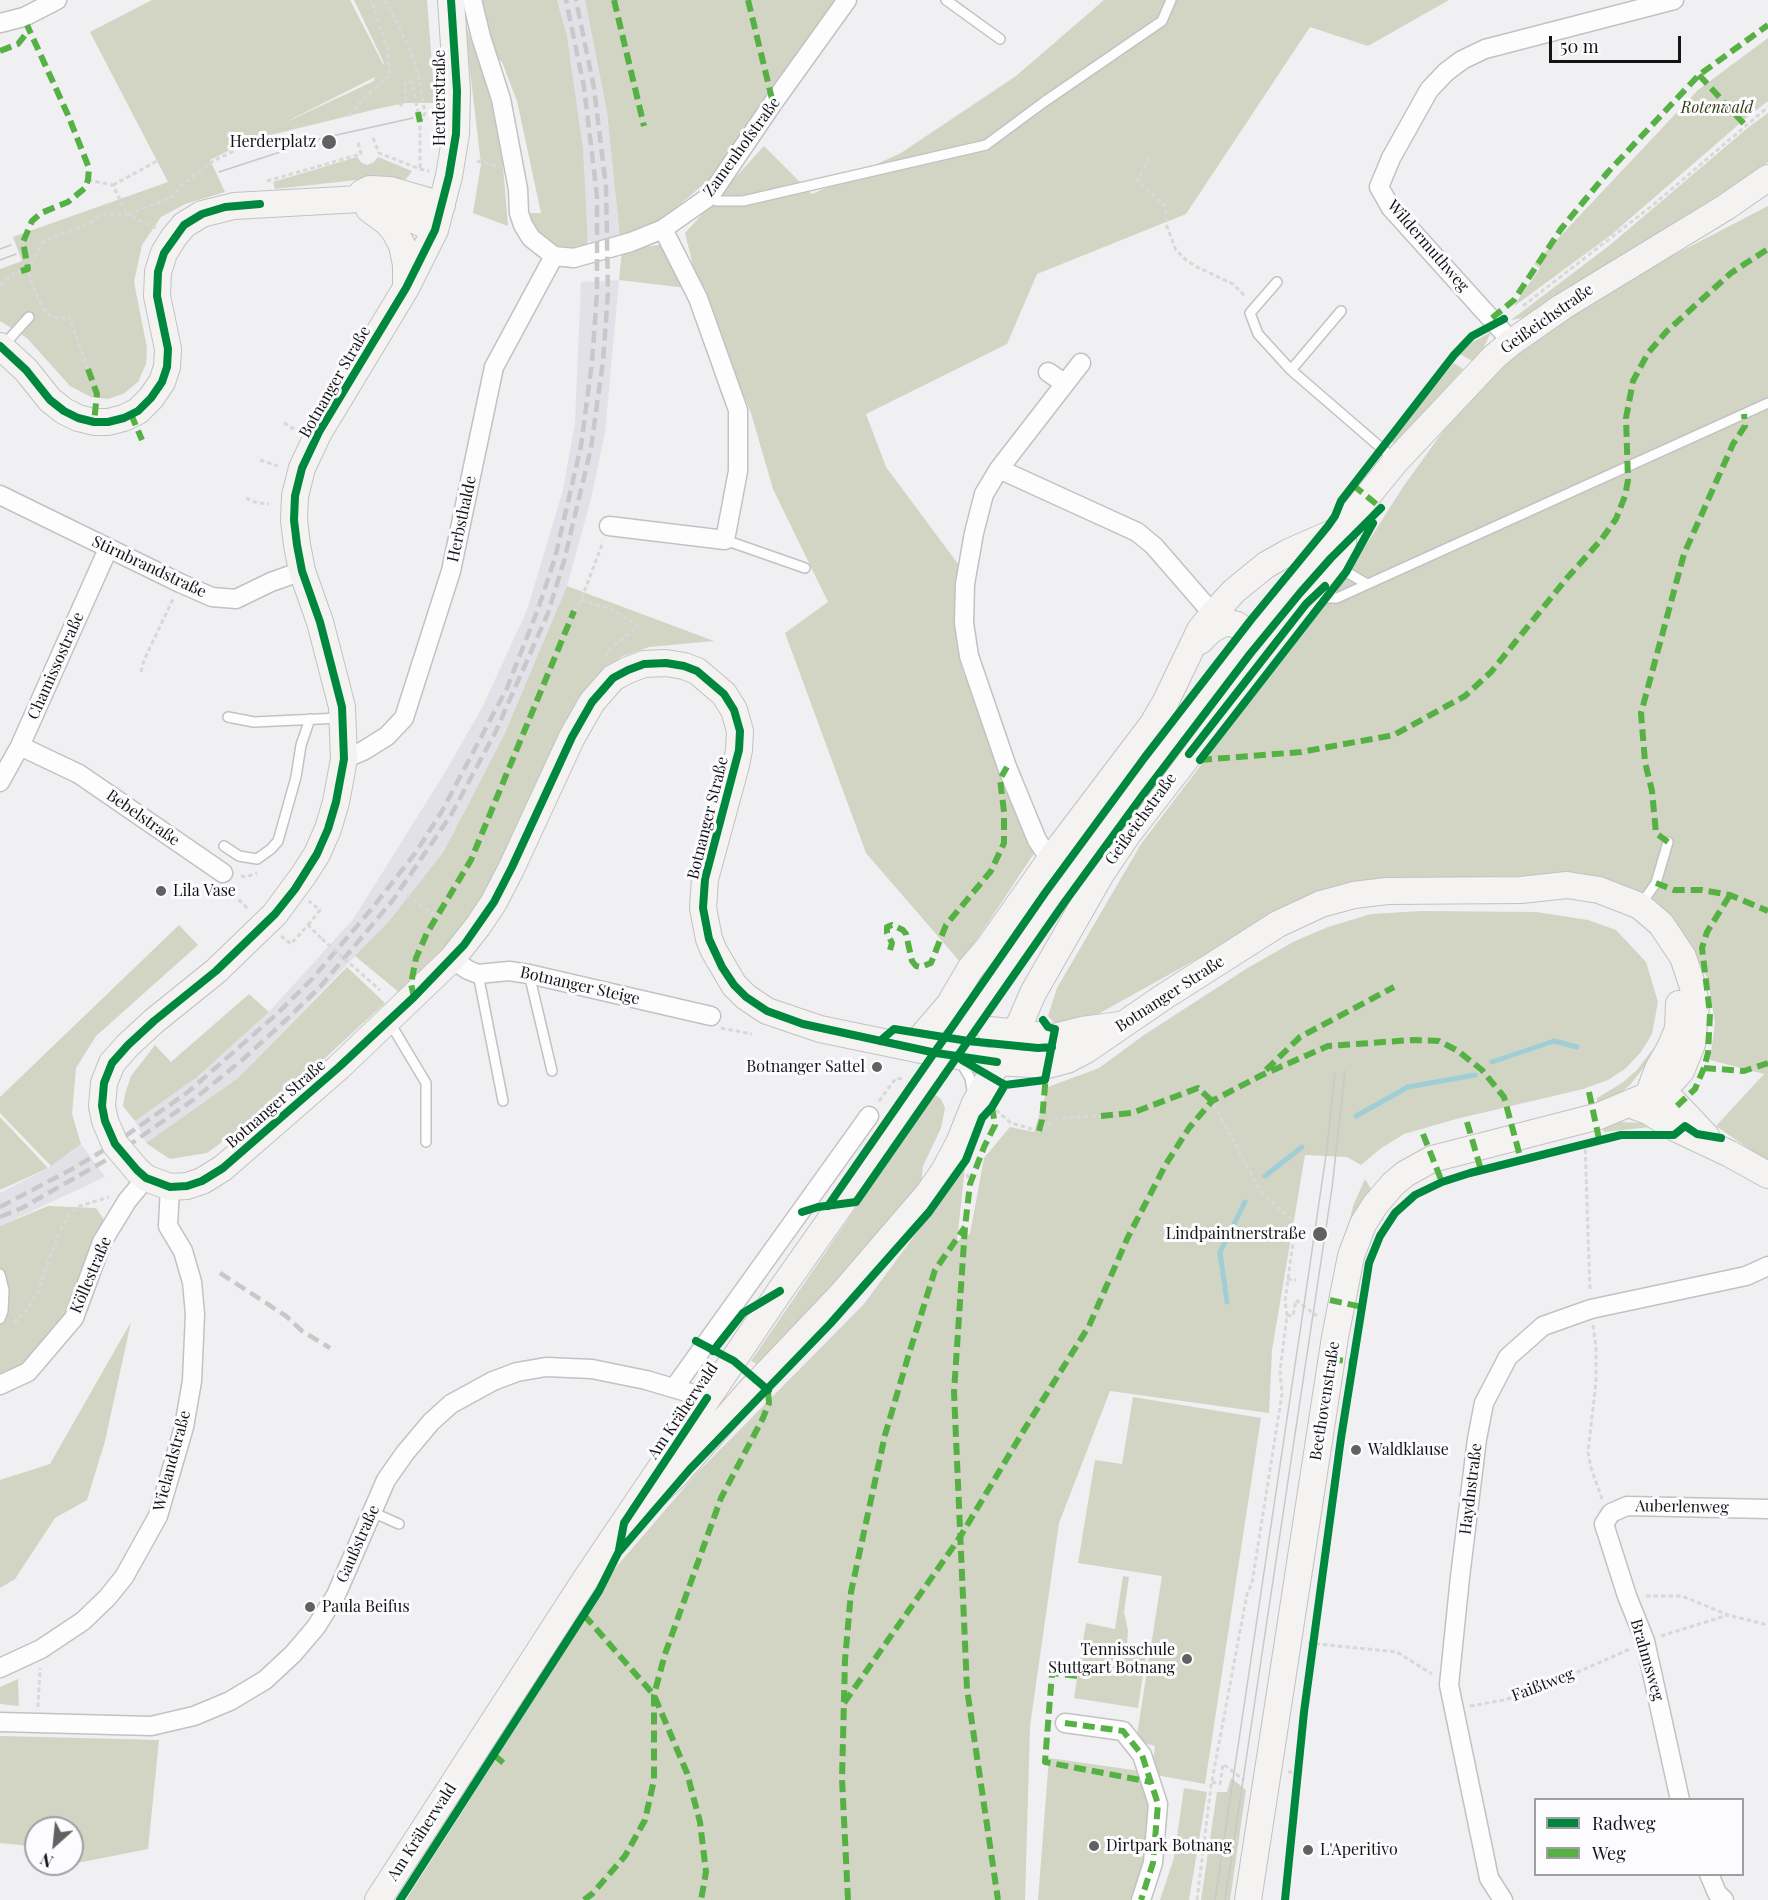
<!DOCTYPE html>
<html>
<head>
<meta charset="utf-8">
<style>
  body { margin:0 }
  #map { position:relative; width:1768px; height:1900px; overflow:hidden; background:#f0eff1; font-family:"Playfair Display",serif }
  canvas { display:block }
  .legend { position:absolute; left:1534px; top:1798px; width:210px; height:78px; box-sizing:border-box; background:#fcfcff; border:2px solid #9f9fa1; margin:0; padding:8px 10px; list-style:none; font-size:18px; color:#141415 }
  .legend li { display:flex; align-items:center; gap:12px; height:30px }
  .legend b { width:30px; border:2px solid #9f9fa1 }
  .north { position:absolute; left:24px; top:1816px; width:60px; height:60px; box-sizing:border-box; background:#fcfcff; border:2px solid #9f9fa1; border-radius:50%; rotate:207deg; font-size:16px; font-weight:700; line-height:24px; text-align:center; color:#141415 }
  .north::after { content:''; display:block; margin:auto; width:21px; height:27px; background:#616162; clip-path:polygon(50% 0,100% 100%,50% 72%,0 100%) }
  .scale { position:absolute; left:1549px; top:36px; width:132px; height:27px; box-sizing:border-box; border:3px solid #141415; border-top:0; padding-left:8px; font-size:18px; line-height:21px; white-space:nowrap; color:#141415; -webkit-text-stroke:4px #fcfcff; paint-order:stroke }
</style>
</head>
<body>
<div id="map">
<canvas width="1768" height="1900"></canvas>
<ul class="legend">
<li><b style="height:8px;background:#00873e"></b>Radweg</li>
<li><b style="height:8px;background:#55b144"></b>Weg</li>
</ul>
<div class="north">N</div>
<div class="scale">50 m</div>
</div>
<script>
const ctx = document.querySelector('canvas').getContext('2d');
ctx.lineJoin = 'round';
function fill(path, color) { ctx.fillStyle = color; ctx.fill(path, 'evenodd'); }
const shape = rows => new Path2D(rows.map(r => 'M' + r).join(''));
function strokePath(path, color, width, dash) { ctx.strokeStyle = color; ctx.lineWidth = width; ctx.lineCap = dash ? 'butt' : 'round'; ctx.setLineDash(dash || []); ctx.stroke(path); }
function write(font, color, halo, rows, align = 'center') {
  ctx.font = font + ' "Playfair Display",serif'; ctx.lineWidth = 6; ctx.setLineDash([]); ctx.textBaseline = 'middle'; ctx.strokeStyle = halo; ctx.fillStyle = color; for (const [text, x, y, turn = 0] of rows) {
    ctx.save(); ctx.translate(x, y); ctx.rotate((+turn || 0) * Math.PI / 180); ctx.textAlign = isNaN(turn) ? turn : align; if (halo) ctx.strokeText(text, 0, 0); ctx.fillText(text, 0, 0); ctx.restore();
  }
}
const built = shape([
  [557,0,585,0,607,112,620,238,593,242,586,241,583,148,567,36],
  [619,280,605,433,591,499,567,586,504,735,444,851,389,921,238,1078,146,1143,135,1121,196,1078,269,1012,354,918,444,774,482,708,527,610,563,490,575,422,581,282],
  [81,1144,105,1177,0,1226,0,1193,48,1168]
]);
const green = shape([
  [152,0,350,0,383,64,384,63,354,0,427,0,435,103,405,103,381,108,250,140,210,160,225,192,185,204,161,217,142,245,134,282,147,348,146,364,138,382,123,394,108,399,91,397,70,386,27,338,0,321,0,269,22,261,13,237,168,182,90,32],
  [375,77,374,81,280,125],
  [479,0,557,0,567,36,583,148,588,249,556,248,542,237,528,213,541,213,517,101,502,62,493,54],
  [585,0,838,0,710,179,660,221,620,238,607,112],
  [1104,0,1449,0,1368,46,1310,27,1186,214,1037,274,1007,344,866,414,886,467,958,564,954,608,957,647,963,672,982,715,1035,852,961,963,866,853,785,633,828,602,773,489,751,413,696,278,685,233,764,146,812,194,901,153,1016,76],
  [464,20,494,104,500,130,508,226,473,213,481,164],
  [1768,38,1768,101,1745,119,1611,235,1513,307,1540,268,1534,264,1698,90],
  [1768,113,1768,162,1760,169,1522,318,1511,320,1610,245,1750,126],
  [357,157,362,163,367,165,374,162,378,157,412,171,406,179,400,181,384,179,356,180,275,189,273,182],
  [1768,206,1768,1162,1716,1126,1764,1074,1710,1060,1715,1023,1708,979,1681,935,1546,876,1430,878,1334,887,1240,935,1082,1023,1055,1023,1048,1016,1057,988,1141,844,1314,616,1370,539,1403,487,1454,416,1487,381,1521,351,1553,326,1643,271],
  [664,244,687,288,619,280,622,251],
  [1491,332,1483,349,1472,361,1460,354,1473,342],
  [1454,363,1463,369,1395,445,1391,441],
  [567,586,714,641,649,647,621,657,578,698,478,910,401,994,355,956,389,921,444,851,504,735],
  [1422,911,1536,912,1588,920,1616,930,1646,962,1658,1002,1652,1034,1641,1052,1625,1069,1608,1080,1583,1089,1456,1119,1404,1134,1380,1149,1361,1165,1347,1157,1305,1155,1272,1350,1269,1413,1110,1391,1059,1523,1030,1726,1025,1900,406,1900,601,1594,605,1580,697,1473,864,1304,965,1167,957,1241,970,1234,984,1158,1010,1127,1034,1132,1048,1087,1099,1068,1144,1035,1246,969,1293,942,1328,927,1371,914],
  [179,925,198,945,96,1036,76,1068,72,1114,81,1144,51,1166,0,1113,0,1097],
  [347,967,385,1003,277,1102,207,1153,170,1159,146,1143,238,1078],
  [249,994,269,1012,196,1078,135,1121,123,1106,125,1094,131,1076,155,1045,171,1062],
  [1659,1041,1653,1056,1630,1085,1619,1094,1597,1107,1597,1098,1622,1083,1637,1070],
  [934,1094,941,1099,945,1108,941,1128,923,1166,921,1185,914,1195,761,1366,751,1361],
  [0,1117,48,1168,0,1190],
  [1621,1122,1644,1123,1651,1127,1604,1132,1602,1125],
  [1365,1179,1371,1189,1348,1228,1353,1206],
  [48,1206,96,1208,105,1221,72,1314,25,1370,0,1380,0,1226],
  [131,1322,105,1441,87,1500,55,1518,15,1579,0,1588,0,1480,50,1464],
  [1133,1397,1261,1418,1205,1784,1151,1774,1155,1746,1136,1741,1162,1576,1078,1563,1095,1460,1122,1464],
  [1123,1576,1129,1577,1124,1612,1128,1631,1127,1644,1147,1648,1138,1708,1074,1698,1086,1623,1115,1629],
  [18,1679,19,1706,0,1704,0,1687],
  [0,1736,159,1740,148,1849,72,1864,72,1828,36,1828,36,1849,31,1846,0,1843],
  [1049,1758,1140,1771,1148,1807,1141,1884,1131,1900,1038,1900],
  [1231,1778,1246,1790,1230,1900,1201,1900,1217,1792,1227,1792],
  [1184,1788,1207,1792,1189,1900,1160,1900,1174,1858]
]);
const stream = shape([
  [1492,1062,1554,1041,1577,1047],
  [1356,1116,1408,1087,1475,1075],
  [1265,1176,1302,1147],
  [1227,1302,1220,1252,1245,1202]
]);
const path = shape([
  [385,0,411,51,418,75,425,113,420,122,420,169],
  [400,106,406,98,405,84,407,81,412,82,418,112],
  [349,116,365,97,390,75,387,47,371,0],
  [373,138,379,153,420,169,428,171,429,170],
  [1149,158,1137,181,1165,206,1167,227,1176,250,1186,260,1197,267,1233,284,1246,297],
  [477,161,496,166],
  [88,180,113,185,127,215,172,197,181,186,213,161,236,150],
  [267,181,361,154,358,142],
  [113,185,157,161],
  [0,285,14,274,21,271],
  [1523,306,1653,205,1768,107],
  [88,369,69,316,61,319,51,316,44,310,32,285,28,269,45,240,86,225,100,216,108,214,127,215,156,228],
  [284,423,294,429],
  [260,460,278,466],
  [246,498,257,503,269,504],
  [581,600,613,610,638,626,606,652,607,657],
  [574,611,581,600,603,542],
  [141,672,144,660,173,599],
  [241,876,246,877,257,873],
  [228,889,248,909],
  [407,895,437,917],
  [308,925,320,910,309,901],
  [281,936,291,944,308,925,322,939],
  [721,1028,752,1034],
  [879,1101,896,1078,902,1079],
  [996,1110,1011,1123,1039,1131,1059,1118,1101,1116],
  [1585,1142,1590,1292],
  [967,1174,970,1184],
  [1294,1235,1303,1236],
  [1287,1279,1296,1280],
  [1287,1315,1293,1316,1296,1300,1317,1316],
  [14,1323,27,1310,38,1291,59,1232,69,1215,80,1206,109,1197],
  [1593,1325,1596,1348,1596,1382,1588,1452,1591,1468,1602,1499],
  [1646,1596,1682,1596,1728,1615,1768,1625],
  [1661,1636,1728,1615],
  [1308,1643,1397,1652,1432,1674],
  [1470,1706,1504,1700,1539,1689,1630,1649],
  [38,1707,40,1668],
  [1288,1772,1298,1772],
  [1212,1782,1220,1784,1223,1764,1244,1780],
  [1197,1900,1211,1786,1247,1594,1252,1583,1282,1394,1280,1371,1287,1315,1285,1301,1294,1235,1292,1220,1261,1192,1212,1101]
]);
const lane = shape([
  [946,0,1000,39],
  [710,196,717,201,743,201,986,145,1044,102,1162,21,1171,0],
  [1277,282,1250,313,1258,334,1291,370,1394,459],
  [2,347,29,317],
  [1291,370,1341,311],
  [725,540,805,568],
  [1338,567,1367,584],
  [1320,598,1337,598,1768,403],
  [228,717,254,722,340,718],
  [224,846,239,856,257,859,271,849,278,841,296,777,301,745,310,719],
  [1641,904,1656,883,1668,842],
  [478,974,503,1101],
  [529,974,552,1071],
  [390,1023,426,1083,426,1142],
  [960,1061,970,1078,973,1096],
  [0,1274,4,1290,3,1311,0,1319],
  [372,1512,399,1524]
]);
const street = shape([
  [472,0,481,37,501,99,518,189,519,213,523,225,531,238,554,256,574,258,631,242,663,229,710,196,773,103,847,0],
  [0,23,24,17,57,0],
  [1512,342,1391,208,1379,187,1391,158,1429,90,1446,72,1462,60,1485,49,1674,0],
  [1048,372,1064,383],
  [999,469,1137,532,1154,546,1213,614],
  [0,495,180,583,212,597,236,599,271,582,302,571],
  [609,526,725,540,738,471,738,410,698,298,663,229],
  [20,746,79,774,223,873],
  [344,759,363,751,387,736,404,718,451,571,494,367,554,256],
  [0,782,20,746,108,549],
  [1052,857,1043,849,1037,840,1007,767,969,656,964,623,965,584,974,533,984,494,999,469,1081,363],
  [452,959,468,970,478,974,509,971,529,974,711,1016],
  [0,1385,28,1372,74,1318,102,1242,127,1201,146,1178],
  [674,1388,869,1116],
  [0,1668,41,1649,83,1621,107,1598,124,1577,158,1516,184,1427,192,1381,195,1314,192,1282,183,1251,168,1226,170,1187],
  [0,1722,151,1726,194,1716,230,1701,265,1680,293,1654,316,1627,336,1595,386,1480,405,1453,431,1422,451,1404,493,1381,517,1372,546,1367,592,1369,646,1380,707,1398],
  [1065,1723,1123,1731,1142,1755,1158,1804,1153,1863,1141,1900],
  [1680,1800,1645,1641,1627,1596,1604,1524,1611,1513,1627,1506,1768,1509],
  [1709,1874,1717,1893,1724,1900],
  [1503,1900,1489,1878,1449,1685,1460,1577,1477,1439,1484,1403,1508,1357,1543,1326,1591,1309,1746,1276,1768,1266]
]);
const secondary = shape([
  [362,193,370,189,390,190,442,205],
  [369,209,388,223,395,232,402,245,406,265,406,287],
  [0,346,26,370,50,400,64,411,78,418,94,422,108,422,124,418,138,411,151,398,162,382,167,367,168,349,157,296,158,272,164,253,174,237,184,225,202,214,234,206,360,199,372,202,398,212,435,230],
  [1200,641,1211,630,1226,622,1237,625,1252,636],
  [1219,678,1396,461,1494,357,1512,342,1562,307,1726,207,1768,178],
  [990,1030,1054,1037,1082,1030,1119,1025],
  [1649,1093,1658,1069,1670,1048,1678,1029,1679,1004],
  [1649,1093,1668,1096,1706,1136],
  [1629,1104,1648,1111,1675,1128,1730,1154,1768,1175],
  [102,1106,104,1083,112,1063,128,1045,154,1021,216,971,275,914,305,873,317,854,328,829,336,802,344,759,342,707,320,622,302,571,297,545,294,520,295,496,302,468,319,432,406,288,435,230,449,176,456,134,457,91,451,0],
  [137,1170,146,1178,170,1187,187,1186,202,1181,223,1168,339,1067,452,959,478,926,494,902,512,867,572,737,592,702,613,678,628,670,644,664,666,663,684,666,697,671,724,694,734,710,740,731,739,750,736,765,705,879,703,908,709,939,714,951,734,985,746,997,767,1011,820,1029,936,1053,997,1062,1048,1065,1067,1060,1086,1050,1165,996,1278,924,1321,904,1354,895,1387,891,1521,890,1567,885,1599,890,1640,906,1661,924,1683,957,1693,987,1696,1006,1692,1044,1681,1071,1674,1079,1642,1098,1599,1116,1432,1159,1405,1174,1393,1184,1375,1205,1363,1224,1351,1256,1335,1337,1248,1900],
  [624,1523,676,1475,748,1393,842,1294,928,1194,944,1171,959,1143,975,1103,1021,1021,1033,993,1101,874,1128,834,1306,604,1322,590,1337,567,1343,549,1343,540,1339,530,1289,552,1266,565,1234,591,1213,614,1200,630,1165,703,1152,725,1052,857,988,948,970,969,949,1005,912,1048],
  [378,1900,587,1577,780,1291,847,1196]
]);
const tram = shape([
  [219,172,323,138,413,118],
  [0,249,11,245],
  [0,260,16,254],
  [1215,1900,1308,1278,1327,1148,1335,1072],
  [1225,1900,1332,1188,1345,1071]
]);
const rail = shape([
  [0,1207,72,1169,111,1146,188,1092,278,1013,312,979,374,906,416,852,442,811,507,688,538,609,555,558,581,446,592,362,597,293,597,196,584,87,566,0],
  [0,1217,22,1208,115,1155,193,1100,241,1061,286,1020,320,987,393,900,451,815,496,731,548,613,564,561,591,448,603,361,608,293,606,187,594,88,576,0],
  [220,1273,286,1316,302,1331,330,1348]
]);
const pathBridge = shape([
  [322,939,380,990]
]);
const secondaryBridge = shape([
  [102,1106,105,1121,115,1144,137,1170],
  [847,1196,1053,900,1219,678]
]);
const quiet = shape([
  [614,0,644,126],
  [748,0,773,103],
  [0,51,18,44,29,30],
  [1699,75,1745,125],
  [418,112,420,122],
  [21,271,28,269,23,242,32,221,41,213,68,202,85,188,88,180,89,168,68,115,27,25],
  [1492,318,1514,300,1561,229,1608,172,1699,75,1768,25],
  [88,369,97,394,94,422],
  [131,414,142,440],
  [1353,485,1381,508,1379,512],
  [1200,760,1301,752,1394,735,1465,696,1491,672,1567,578,1601,540,1616,519,1625,496,1628,480,1626,418,1633,381,1648,353,1667,331,1731,273,1768,249],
  [1668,842,1656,833,1652,791,1645,762,1641,713,1684,554,1733,444,1745,426,1744,414],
  [1656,883,1674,890,1702,890,1730,895,1768,911],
  [890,950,892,943,887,933,887,927,892,925,903,930,906,934,912,961,916,966,921,967,931,963,946,925,991,871,1004,843,1004,812,1000,779,1007,767],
  [414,997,411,984,416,958,427,933,471,860,574,611],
  [1704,1068,1744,1071,1768,1063],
  [1266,1070,1300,1037,1394,987],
  [1589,1092,1599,1139],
  [1677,1106,1695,1089,1704,1068,1708,1053,1710,1014,1702,948,1707,932,1730,895],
  [992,1107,995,1125,984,1147,970,1184,965,1227,954,1392,967,1689,998,1900],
  [1101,1116,1132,1113,1198,1088,1212,1101],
  [1467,1122,1481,1170],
  [1039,1131,1042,1120,1046,1075],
  [1423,1134,1442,1182],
  [1330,1300,1362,1307],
  [1331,1359,1353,1362],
  [584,1615,654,1695,687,1773,700,1822,706,1872,701,1900],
  [1077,1676,1052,1673,1045,1762,1151,1782],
  [844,1703,960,1537,1024,1430,1089,1326,1128,1237,1166,1164,1189,1128,1212,1101,1262,1075,1328,1046,1412,1040,1439,1041,1458,1051,1482,1070,1504,1097,1521,1160],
  [1065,1723,1123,1731,1142,1755,1158,1804,1153,1863,1141,1900],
  [494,1755,506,1765],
  [584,1900,592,1894,625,1856,645,1820,654,1780,654,1695,665,1654,721,1498,763,1418,769,1403,768,1390,766,1388],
  [848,1900,842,1779,845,1660,851,1592,885,1435,908,1357,935,1270,965,1227]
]);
const cycleway = shape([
  [451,0,457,91,456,134,449,176,435,230,406,288,319,432,302,468,295,496,294,520,297,545,302,571,320,622,342,707,344,759,336,802,328,829,317,854,295,889,275,914,216,971,154,1021,128,1045,112,1063,104,1083,102,1106,105,1121,115,1144,137,1170,146,1178,170,1187,187,1186,202,1181,223,1168,339,1067,414,997,464,945,494,902,512,867,572,737,592,702,613,678,628,670,644,664,666,663,684,666,697,671,724,694,734,710,740,731,739,750,705,879,703,908,709,939,722,967,734,985,746,997,767,1011,803,1024,936,1053,997,1062],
  [0,346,26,370,50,400,64,411,78,418,94,422,108,422,124,418,138,411,151,398,162,382,167,367,168,349,157,296,158,272,164,253,184,225,202,214,225,207,260,204],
  [1189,754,1306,604,1325,586],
  [1200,760,1346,572,1373,523],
  [880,1041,894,1029,968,1041,1038,1048,1052,1047],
  [962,1060,1005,1085,1045,1080,1055,1029,1048,1027,1043,1020],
  [828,1206,1045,893,1145,757,1250,621,1328,526,1335,516,1341,501,1454,355,1472,336,1504,319],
  [802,1212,818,1207,856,1202,1064,903,1142,796,1250,654,1300,593,1331,558,1381,508],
  [696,1341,734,1361,768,1390],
  [713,1351,743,1313,780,1291],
  [619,1550,624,1523,707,1398],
  [400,1900,599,1591,618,1553,690,1469,830,1324,929,1212,966,1160,982,1118,992,1107,1005,1085],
  [1285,1900,1304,1712,1341,1438,1369,1263,1380,1236,1395,1213,1415,1195,1442,1182,1470,1173,1621,1135,1674,1135,1685,1126,1697,1134,1721,1138]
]);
const markers = [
  [329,142,8,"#616162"],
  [161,891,6,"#616162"],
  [877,1067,6,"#616162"],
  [1320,1234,8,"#616162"],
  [1356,1450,6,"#616162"],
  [310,1607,6,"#616162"],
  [1187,1659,6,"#616162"],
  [1094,1846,6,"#616162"],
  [1308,1850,6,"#616162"]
];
const streetNames = [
  ["Herderstraße",440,98,-90],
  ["Zamenhofstraße",742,147,-54],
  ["Wildermuthweg",1428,246,49],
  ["Geißeichstraße",1547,319,-35],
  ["Botnanger Straße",335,382,-60],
  ["Herbsthalde",462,519,-78],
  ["Stirnbrandstraße",149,567,25],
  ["Chamissostraße",56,666,-66],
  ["Bebelstraße",143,818,35],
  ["Botnanger Straße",708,818,-76],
  ["Geißeichstraße",1141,819,-54],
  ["Botnanger Steige",580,986,13],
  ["Botnanger Straße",1170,994,-33],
  ["Botnanger Straße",276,1104,-41],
  ["Köllestraße",91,1275,-67],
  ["Beethovenstraße",1325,1401,-81],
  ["Am Kräherwald",683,1411,-56],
  ["Wielandstraße",172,1461,-75],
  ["Haydnstraße",1471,1489,-83],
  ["Auberlenweg",1682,1507,1],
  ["Gaußstraße",358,1544,-66],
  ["Brahmsweg",1647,1660,74],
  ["Faißtweg",1543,1685,-21],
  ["Am Kräherwald",422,1832,-57]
];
const parkNames = [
  ["Rotenwald",1717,108]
];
const poiNames = [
  ["Herderplatz",316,142,"right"],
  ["Lila Vase",173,891],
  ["Botnanger Sattel",865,1067,"right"],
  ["Lindpaintnerstraße",1306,1234,"right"],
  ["Waldklause",1368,1450],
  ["Paula Beifus",322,1607],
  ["Tennisschule",1175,1650,"right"],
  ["Stuttgart Botnang",1175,1668,"right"],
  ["Dirtpark Botnang",1106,1846],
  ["L'Aperitivo",1320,1850]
];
fill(built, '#e3e1e8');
fill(green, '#d2d5c3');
strokePath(stream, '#9fced6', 5);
strokePath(lane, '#c2c2c3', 12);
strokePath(street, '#c2c2c3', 21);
strokePath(secondary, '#c2c2c3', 28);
strokePath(path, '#d8d8d8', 3, [4.5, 3]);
strokePath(lane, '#fdfdfd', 9);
strokePath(street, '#fdfdfd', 18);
strokePath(secondary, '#f4f3f1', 26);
strokePath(tram, '#c8c8c8', 1.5);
strokePath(rail, '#c8c8c8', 4.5, [12, 6]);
strokePath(secondaryBridge, '#c2c2c3', 28, []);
strokePath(pathBridge, '#d8d8d8', 3, [4.5, 3]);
strokePath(secondaryBridge, '#f4f3f1', 26);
strokePath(quiet, '#55b144', 6, [12, 6]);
strokePath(cycleway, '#00873e', 8);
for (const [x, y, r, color] of markers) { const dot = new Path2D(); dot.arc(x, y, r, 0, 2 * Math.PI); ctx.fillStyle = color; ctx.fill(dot); strokePath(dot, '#fcfcff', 2); }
write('16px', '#141415', '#fcfcff', streetNames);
write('italic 16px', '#353b13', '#fcfcff', parkNames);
write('16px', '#141415', '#fcfcff', poiNames, 'left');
</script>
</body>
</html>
